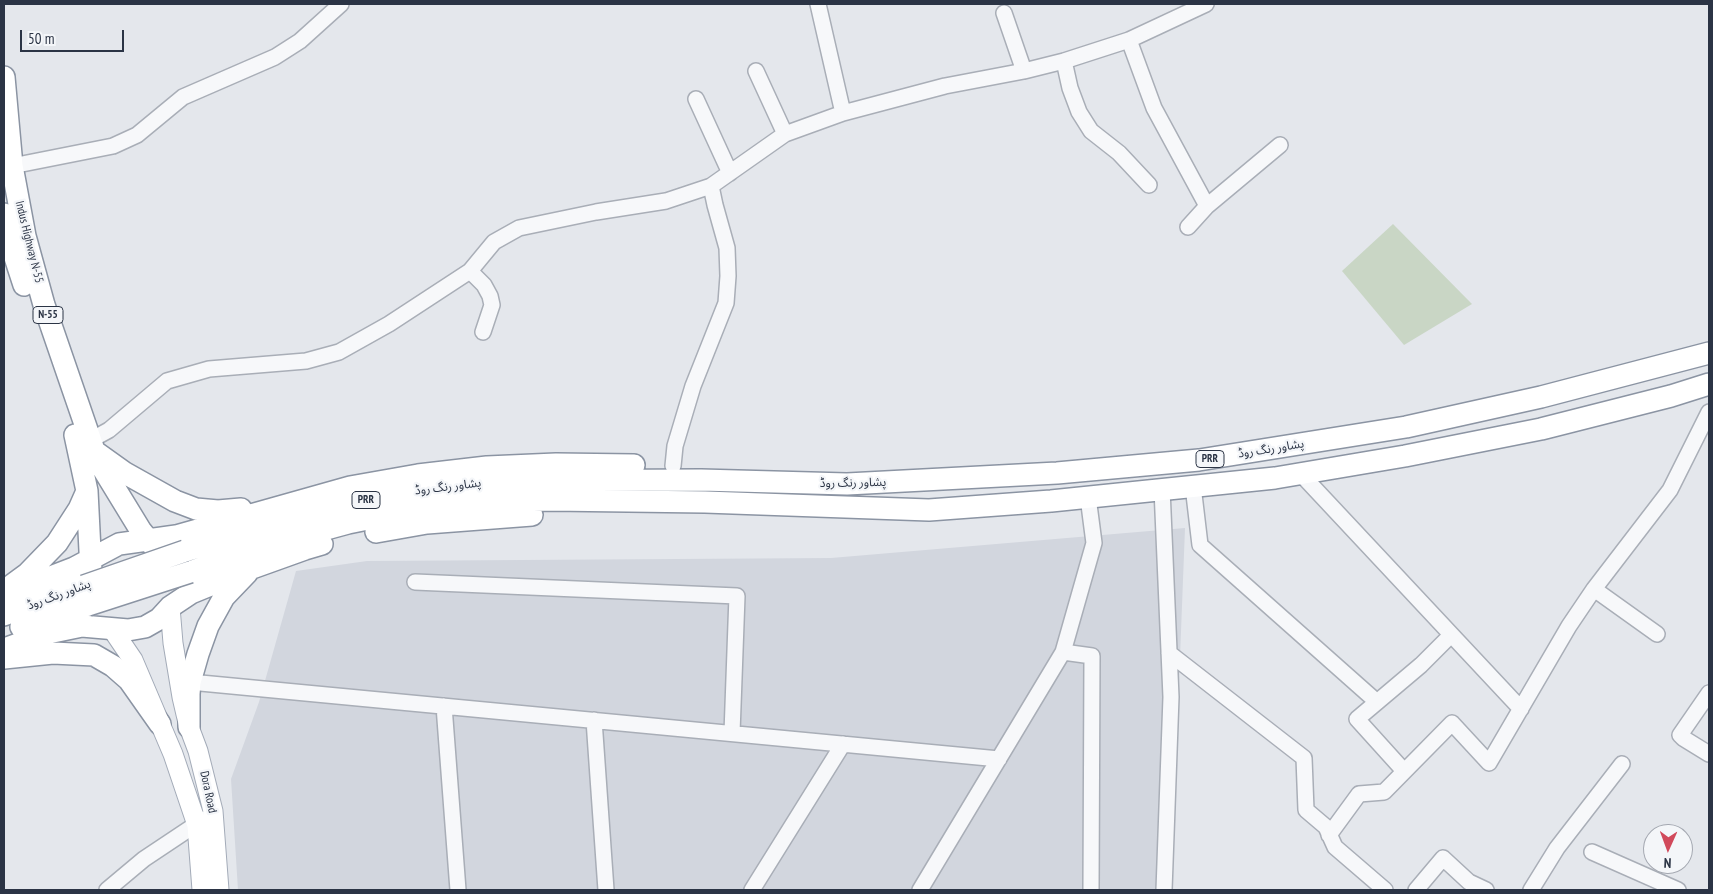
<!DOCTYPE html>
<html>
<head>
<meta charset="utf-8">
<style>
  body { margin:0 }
  #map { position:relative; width:1713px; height:894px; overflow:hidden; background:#e4e7ec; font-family:"PT Sans Narrow",sans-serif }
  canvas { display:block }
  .frame { position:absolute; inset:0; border:5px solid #2b3445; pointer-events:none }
  .north { position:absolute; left:1643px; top:824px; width:50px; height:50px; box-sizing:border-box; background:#f4f6f9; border:1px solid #a4a8b1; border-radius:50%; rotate:182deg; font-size:14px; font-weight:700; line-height:20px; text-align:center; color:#2b3445 }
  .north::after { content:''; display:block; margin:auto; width:18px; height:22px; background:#d1495b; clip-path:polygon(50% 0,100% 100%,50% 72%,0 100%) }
  .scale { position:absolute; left:20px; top:30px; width:104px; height:22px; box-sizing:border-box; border:2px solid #2b3445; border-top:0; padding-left:6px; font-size:15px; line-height:18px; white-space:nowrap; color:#2b3445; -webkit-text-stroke:4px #f4f6f9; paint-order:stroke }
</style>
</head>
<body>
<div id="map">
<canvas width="1713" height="894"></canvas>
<div class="frame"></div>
<div class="north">N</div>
<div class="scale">50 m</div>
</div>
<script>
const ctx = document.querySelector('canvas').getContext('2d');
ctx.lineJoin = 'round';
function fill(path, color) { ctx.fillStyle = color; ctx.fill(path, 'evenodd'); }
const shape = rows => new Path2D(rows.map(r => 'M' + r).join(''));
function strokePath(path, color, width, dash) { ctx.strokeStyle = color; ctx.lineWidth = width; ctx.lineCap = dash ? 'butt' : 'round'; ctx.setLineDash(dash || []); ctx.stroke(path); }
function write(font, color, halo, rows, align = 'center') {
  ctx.font = font + ' "PT Sans Narrow","Noto Sans Arabic",sans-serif'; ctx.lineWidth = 4.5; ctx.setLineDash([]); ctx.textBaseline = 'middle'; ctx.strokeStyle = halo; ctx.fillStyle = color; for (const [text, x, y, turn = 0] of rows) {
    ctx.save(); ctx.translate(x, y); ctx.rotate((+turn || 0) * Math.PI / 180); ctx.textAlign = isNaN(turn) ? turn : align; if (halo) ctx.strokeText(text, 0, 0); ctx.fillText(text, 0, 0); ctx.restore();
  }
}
const built = shape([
  [1185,528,1171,890,238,890,231,779,259,702,296,571,367,561,831,558]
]);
const green = shape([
  [1393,224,1472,304,1404,345,1342,271]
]);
const minor = shape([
  [818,4,843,113],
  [1004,13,1024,71],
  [1129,40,1154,108,1207,206,1280,145],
  [1064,61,1070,88,1079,112,1091,131,1119,153,1149,185],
  [756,71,785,134],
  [696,99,730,173],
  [12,166,113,146,137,135,183,97,275,57,300,41,341,4],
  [1188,227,1207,206],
  [470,271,484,285,490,296,492,305,483,332],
  [89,441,109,430,167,381,209,369,306,361,339,352,389,324,470,271,494,242,519,228,596,212,666,201,711,186,785,134,843,113,945,86,1024,71,1064,61,1129,40,1206,4],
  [673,466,675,446,693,386,726,303,728,276,727,248,715,205,711,186],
  [1301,474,1521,709],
  [1193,486,1200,545,1377,702],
  [1162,489,1171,697,1164,890],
  [415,582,737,596,732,733],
  [1657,634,1594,589,1670,490,1709,412],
  [1063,652,1094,543,1088,497],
  [1169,653,1304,758,1306,810,1326,827,1335,847,1385,890],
  [190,682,999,759],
  [1709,693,1680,735,1683,738,1709,754],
  [444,706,458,890],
  [594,720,606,890],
  [1404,771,1357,719,1421,665,1451,635],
  [1329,835,1359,794,1384,792,1452,723,1489,763,1569,626,1594,589],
  [1592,852,1678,890],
  [107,890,144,859,204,819],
  [752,890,843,744],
  [920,890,1063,652,1092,656,1091,890],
  [1416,890,1443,858,1469,882,1486,890],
  [1531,890,1557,848,1622,764]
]);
const major = shape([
  [170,607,173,643,182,697,189,727,198,751,213,811,219,890],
  [112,629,133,660,173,754,197,825,202,890]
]);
const highway = shape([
  [4,77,12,166,25,236,44,305,97,459,141,531,155,548],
  [4,214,8,236,24,285],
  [75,435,87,491,91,571],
  [97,453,125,473,175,501,196,509,218,511,241,509],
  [376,532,427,523,532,515],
  [185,551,332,506,436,487,494,481,701,480,847,484,1057,473,1199,460,1406,427,1541,397,1709,353],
  [190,572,267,545,348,523,412,510,481,502,551,500,705,502,929,510,1051,501,1275,478,1405,456,1541,429,1671,396,1709,384],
  [12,585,27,574,57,543,79,509,87,491],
  [4,595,74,568,119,544,176,536,350,487,418,475,487,467,556,464,634,465],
  [4,615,84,586],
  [21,627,88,605],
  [4,649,48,633,82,626,128,630,145,627,159,619,170,607,191,593,252,568,305,549,322,544],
  [4,658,53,653,94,655,113,666,129,680,160,724],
  [189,727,189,694,190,682,198,654,208,626,224,597,247,573]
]);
const highwayBridge = shape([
  [84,586,185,551],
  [88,605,190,572]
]);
const shields = [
  [48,315,30],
  [1210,459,28],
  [366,500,28]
];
const shieldNames = [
  ["N-55",48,315],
  ["PRR",1210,459],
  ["PRR",366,500]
];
const streetNames = [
  ["Indus Highway N-55",29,242,76],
  ["پشاور رنگ روڈ",1271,449,-9],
  ["پشاور رنگ روڈ",853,483,-1],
  ["پشاور رنگ روڈ",448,487,-7],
  ["پشاور رنگ روڈ",59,595,-20],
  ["Dora Road",208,792,78]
];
fill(built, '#d2d6de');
fill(green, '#c9d6c5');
strokePath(minor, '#a9aeb7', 18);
strokePath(major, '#a3abb8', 21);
strokePath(highway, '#8b94a3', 24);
strokePath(minor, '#f7f8fa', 15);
strokePath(major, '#fff', 19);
strokePath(highway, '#fff', 21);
strokePath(highwayBridge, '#8b94a3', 24, []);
strokePath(highwayBridge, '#fff', 21);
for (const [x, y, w] of shields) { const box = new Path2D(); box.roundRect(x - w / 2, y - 8.5, w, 17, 4); ctx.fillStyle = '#f4f6f9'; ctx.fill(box); strokePath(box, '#2b3445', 1); }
write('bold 11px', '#2b3445', null, shieldNames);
write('12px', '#2b3445', '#f4f6f9', streetNames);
</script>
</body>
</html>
